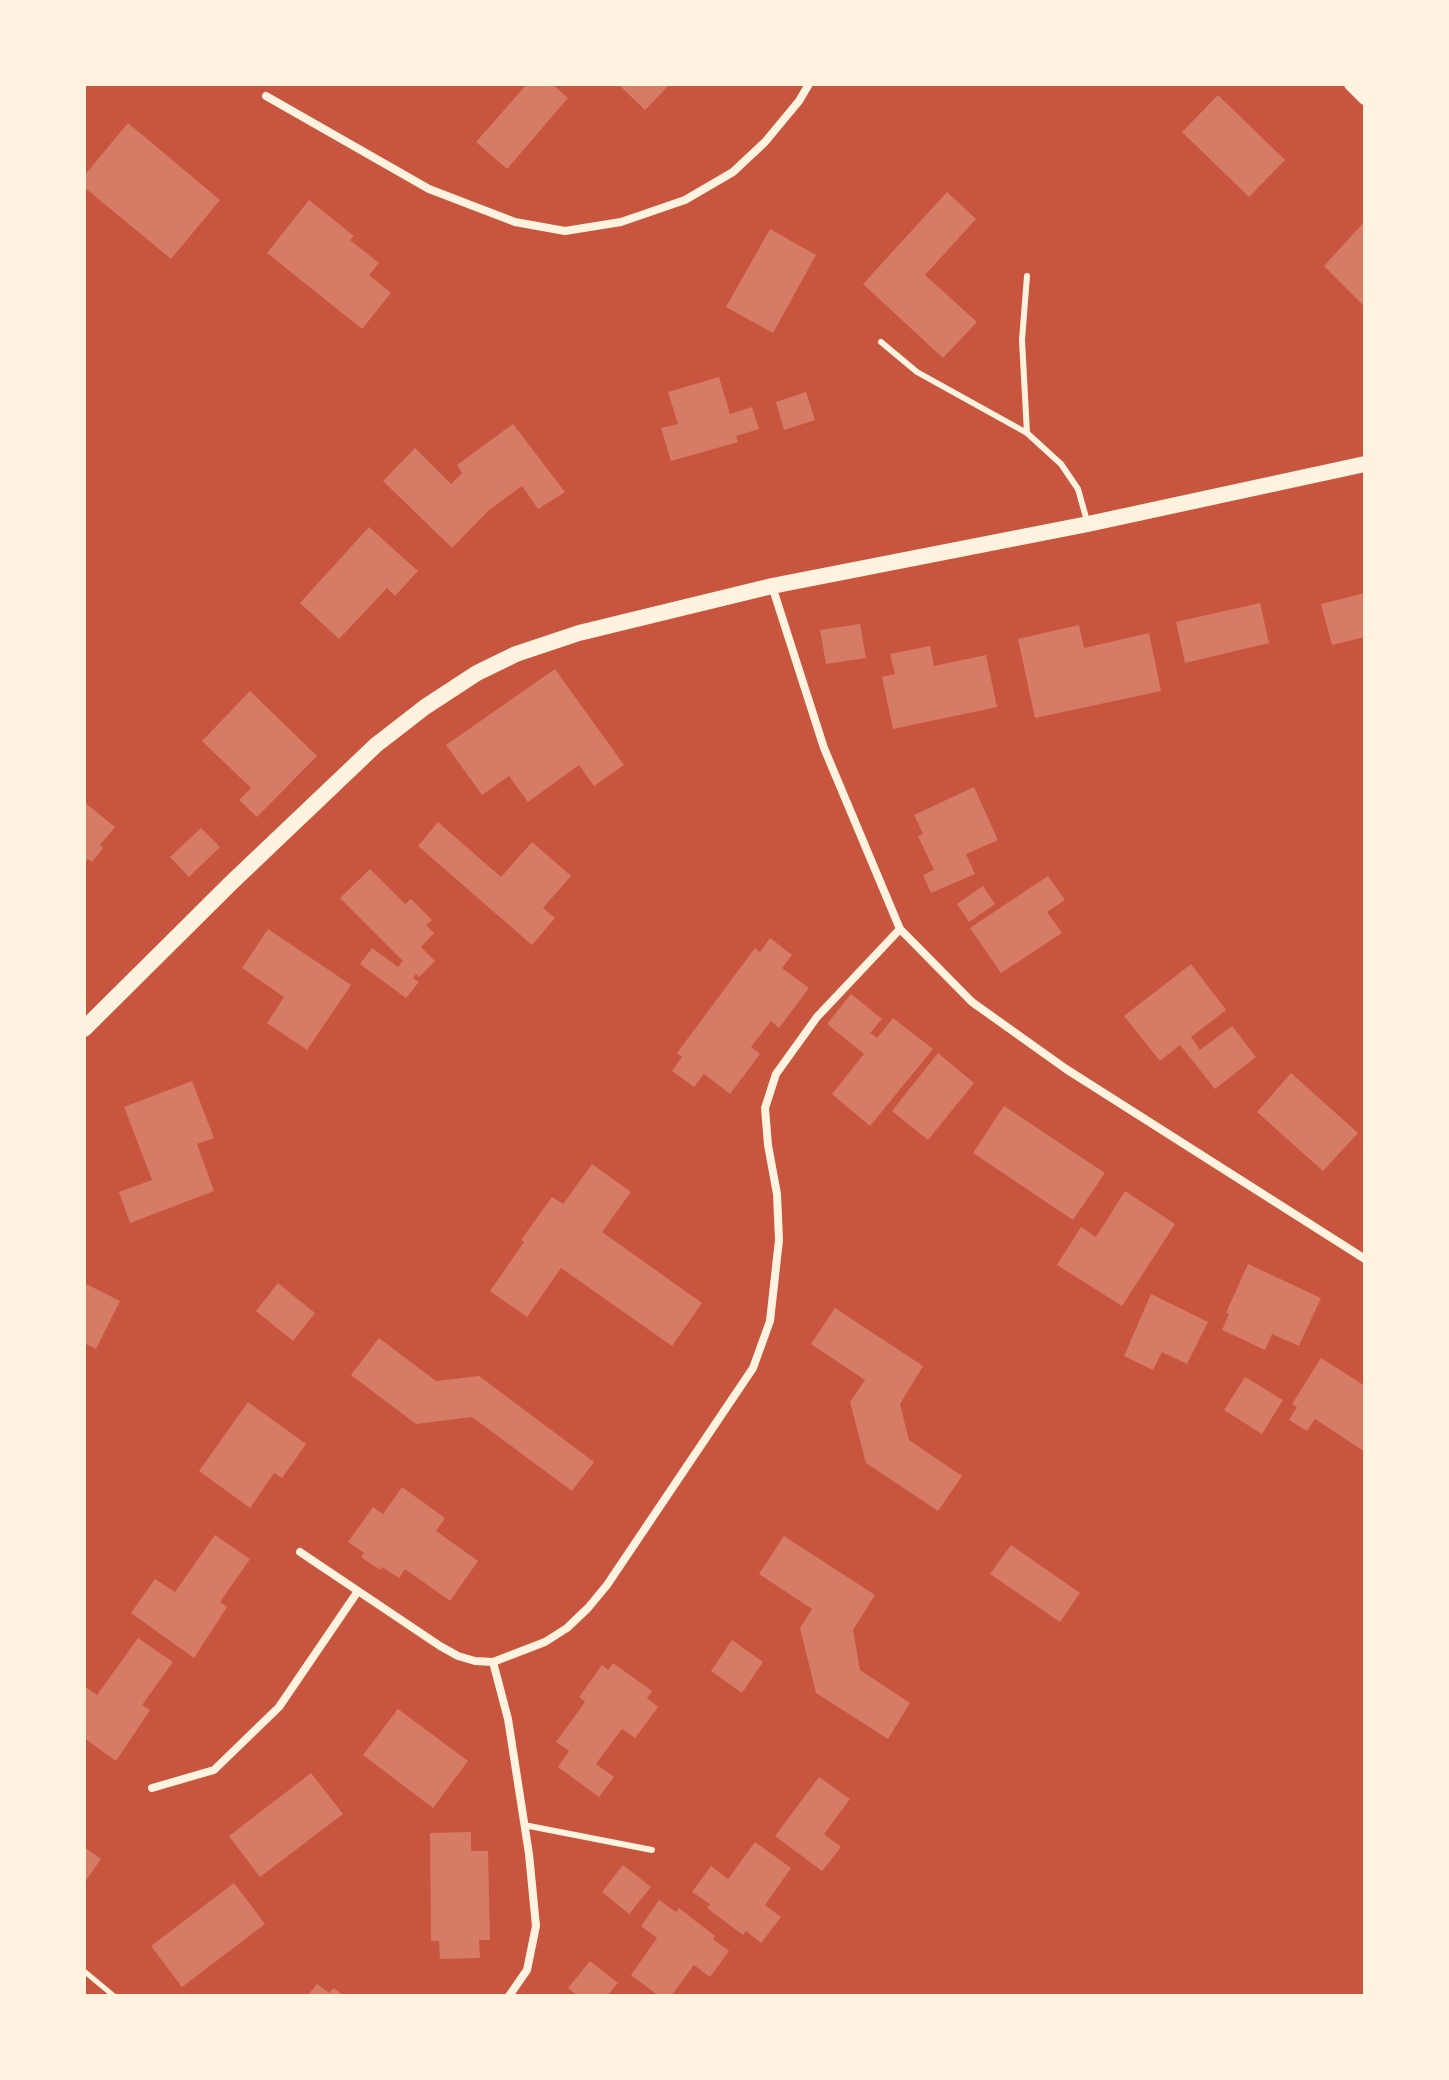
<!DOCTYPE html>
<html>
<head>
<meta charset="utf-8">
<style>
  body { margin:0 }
  #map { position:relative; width:1449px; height:2080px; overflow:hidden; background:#c8553d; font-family:Literata,serif }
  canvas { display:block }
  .frame { position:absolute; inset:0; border:86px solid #fff3e0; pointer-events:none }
</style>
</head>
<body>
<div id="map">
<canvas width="1449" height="2080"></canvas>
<div class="frame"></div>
</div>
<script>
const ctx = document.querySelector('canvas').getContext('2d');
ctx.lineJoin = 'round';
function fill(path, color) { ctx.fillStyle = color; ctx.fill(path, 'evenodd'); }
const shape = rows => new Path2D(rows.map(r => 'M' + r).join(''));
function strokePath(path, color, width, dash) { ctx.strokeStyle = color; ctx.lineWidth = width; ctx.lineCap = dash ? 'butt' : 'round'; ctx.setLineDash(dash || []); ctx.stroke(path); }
const building = shape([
  [527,84,552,84,568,98,507,169,476,142],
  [618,84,670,84,645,110],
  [1218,95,1285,160,1249,197,1182,132],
  [128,123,220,200,171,259,84,187,84,176],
  [947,192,976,219,925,275,977,322,943,358,863,284],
  [309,200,354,236,350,240,379,263,369,275,391,293,362,329,267,253],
  [1365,221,1365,307,1324,266],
  [770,229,816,255,773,333,726,307],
  [719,377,730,414,752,407,759,429,736,436,738,442,671,461,661,428,678,424,668,392],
  [806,392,815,420,784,430,776,402],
  [513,424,565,492,538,509,522,486,489,510,452,548,383,481,415,448,451,484,462,473,457,465],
  [369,527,418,571,395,596,387,588,339,639,300,603],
  [1365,593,1365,637,1332,645,1321,604],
  [1260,603,1269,643,1185,663,1176,622],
  [860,624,866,658,826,664,820,630],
  [1079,625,1084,648,1149,633,1161,691,1035,718,1018,639],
  [930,646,934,666,986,655,997,707,893,729,882,677,895,674,890,654],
  [555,669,624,765,594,786,579,765,528,802,509,776,482,795,446,745],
  [250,691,317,756,257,817,239,800,251,788,202,741],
  [974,787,998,840,966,854,975,874,931,893,923,875,934,870,918,836,923,834,914,815],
  [84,802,115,827,100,845,103,848,92,862,88,859,84,864],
  [438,822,501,877,532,842,571,876,543,908,555,918,532,945,418,846],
  [201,828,220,847,189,877,170,857],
  [370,869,405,904,411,899,432,920,426,925,434,933,421,947,435,961,419,977,416,974,413,978,419,982,406,998,360,964,372,948,398,967,403,961,340,898],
  [1048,876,1065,900,1047,912,1062,933,1001,973,970,928],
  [983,886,995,904,969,922,957,904],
  [268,929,351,985,307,1050,267,1023,284,997,242,968],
  [770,938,792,955,782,968,809,988,779,1028,771,1021,751,1047,760,1054,730,1094,704,1074,694,1087,672,1071,682,1057,677,1053,755,948,760,952],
  [1191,964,1226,1010,1191,1037,1200,1050,1232,1026,1256,1057,1215,1089,1180,1045,1160,1061,1124,1016],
  [851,994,882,1019,870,1033,877,1038,893,1018,933,1049,870,1126,832,1094,864,1054,827,1024],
  [938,1053,974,1083,928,1140,892,1111],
  [1291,1073,1358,1133,1323,1171,1257,1112],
  [192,1081,214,1138,197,1144,214,1191,130,1223,119,1192,152,1180,124,1107],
  [1004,1106,1105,1173,1073,1220,973,1153],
  [592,1164,631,1192,602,1232,702,1303,672,1346,561,1268,527,1317,490,1291,524,1242,521,1240,552,1197,563,1204],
  [1125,1191,1175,1224,1122,1306,1057,1265,1081,1227,1096,1237],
  [1248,1264,1321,1298,1299,1346,1272,1334,1265,1350,1222,1330,1229,1314,1226,1313],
  [84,1283,120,1301,96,1349,84,1343],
  [278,1283,315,1313,293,1341,256,1311],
  [1151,1294,1208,1322,1187,1364,1162,1352,1153,1370,1124,1356],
  [835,1308,923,1366,900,1404,909,1440,962,1476,938,1511,866,1463,850,1402,865,1380,811,1344],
  [379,1338,436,1381,479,1376,594,1462,572,1491,472,1417,416,1424,351,1375],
  [1321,1358,1365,1386,1365,1452,1315,1419,1307,1431,1289,1420,1297,1407,1292,1404],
  [1245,1377,1283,1400,1262,1434,1224,1410],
  [248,1402,306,1444,282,1478,274,1473,250,1508,199,1471],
  [402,1487,445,1518,436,1531,478,1561,450,1601,405,1569,399,1578,382,1567,380,1570,361,1557,364,1553,348,1542,373,1507,383,1514],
  [215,1535,250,1559,220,1602,227,1607,194,1658,131,1613,155,1579,175,1592],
  [784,1536,875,1595,853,1630,860,1670,910,1703,888,1739,816,1693,800,1628,812,1609,759,1574],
  [1011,1545,1080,1593,1060,1622,990,1574],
  [138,1638,173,1662,142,1705,150,1710,116,1761,84,1738,84,1686,97,1695],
  [732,1640,763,1662,742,1693,711,1671],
  [613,1663,652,1691,647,1698,658,1707,635,1738,622,1729,596,1764,614,1777,599,1797,558,1767,569,1751,556,1742,585,1702,579,1697,602,1665,608,1670],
  [398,1709,468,1761,433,1808,363,1755],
  [311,1773,343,1814,260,1877,229,1836],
  [819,1777,850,1799,824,1834,841,1847,822,1871,775,1836],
  [471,1832,471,1851,488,1851,490,1940,479,1940,480,1958,440,1959,439,1941,431,1941,430,1833],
  [755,1842,791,1868,765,1905,781,1917,761,1943,746,1931,743,1935,707,1908,710,1904,692,1892,711,1866,728,1879],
  [84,1847,101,1859,84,1883],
  [623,1865,651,1887,629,1914,602,1892],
  [234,1883,265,1924,182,1987,151,1946],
  [659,1900,676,1912,679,1908,715,1936,713,1939,729,1951,710,1977,694,1965,671,1996,659,1996,631,1975,657,1938,641,1926],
  [590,1961,618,1983,607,1996,578,1996,568,1988],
  [317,1984,329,1993,334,1988,344,1996,307,1996]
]);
const path = shape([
  [84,1971,114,1996]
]);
const service = shape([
  [881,342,917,372,1027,433,1061,464,1078,489,1087,521],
  [1027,433,1022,340,1027,276],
  [524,1825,652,1850]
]);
const minor = shape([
  [266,96,429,189,515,222,565,231,621,222,685,200,733,172,765,142,799,101,809,84],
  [772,586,824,748,900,929,972,1002,1066,1069,1365,1259],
  [300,1552,440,1646,458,1656,475,1661,493,1662,545,1642,567,1628,588,1608,607,1585,753,1368,770,1321,779,1240,777,1194,768,1145,765,1108,776,1074,817,1017,900,929],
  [493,1662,508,1719,529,1854,536,1926,527,1970,509,1996],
  [152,1788,214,1770,279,1707,358,1591]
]);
const tertiary = shape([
  [1351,84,1365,98]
]);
const secondary = shape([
  [84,1029,231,883,376,745,425,707,477,673,516,654,579,633,772,586,1088,524,1365,464]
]);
fill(building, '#d67c66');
strokePath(path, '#fff3e0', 5);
strokePath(service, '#fff3e0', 6);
strokePath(minor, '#fff3e0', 8);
strokePath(tertiary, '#fff3e0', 14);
strokePath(secondary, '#fff3e0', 16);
</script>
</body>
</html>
